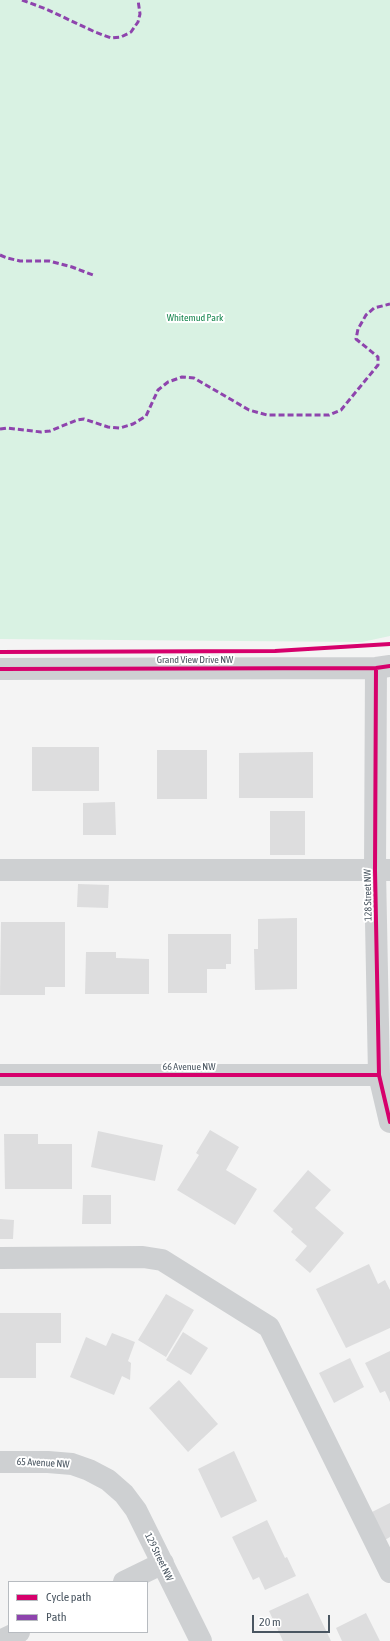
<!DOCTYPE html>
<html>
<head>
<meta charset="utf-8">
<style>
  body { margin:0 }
  #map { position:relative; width:390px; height:1641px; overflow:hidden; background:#f4f4f4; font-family:"Asap Condensed",sans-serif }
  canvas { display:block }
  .legend { position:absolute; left:8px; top:1581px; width:140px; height:52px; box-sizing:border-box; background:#fff; border:1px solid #b7bbc0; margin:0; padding:5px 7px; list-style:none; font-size:12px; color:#4a5661 }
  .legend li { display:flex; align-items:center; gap:8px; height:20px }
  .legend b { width:20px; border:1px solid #b7bbc0 }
  .scale { position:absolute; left:252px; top:1615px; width:78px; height:18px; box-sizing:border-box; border:2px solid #4a5661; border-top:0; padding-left:5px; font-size:12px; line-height:14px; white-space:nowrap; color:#4a5661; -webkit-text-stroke:3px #fff; paint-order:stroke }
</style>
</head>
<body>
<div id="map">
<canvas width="390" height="1641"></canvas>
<ul class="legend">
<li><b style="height:5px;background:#d6006c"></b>Cycle path</li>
<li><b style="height:5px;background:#8e44ad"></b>Path</li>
</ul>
<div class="scale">20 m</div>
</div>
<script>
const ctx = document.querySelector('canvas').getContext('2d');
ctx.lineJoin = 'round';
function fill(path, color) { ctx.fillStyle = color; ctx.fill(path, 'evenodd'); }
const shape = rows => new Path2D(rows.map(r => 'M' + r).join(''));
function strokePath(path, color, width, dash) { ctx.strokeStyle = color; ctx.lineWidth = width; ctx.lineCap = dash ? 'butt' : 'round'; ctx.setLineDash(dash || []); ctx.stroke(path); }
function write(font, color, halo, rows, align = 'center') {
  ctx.font = font + ' "Asap Condensed",sans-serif'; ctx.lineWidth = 4; ctx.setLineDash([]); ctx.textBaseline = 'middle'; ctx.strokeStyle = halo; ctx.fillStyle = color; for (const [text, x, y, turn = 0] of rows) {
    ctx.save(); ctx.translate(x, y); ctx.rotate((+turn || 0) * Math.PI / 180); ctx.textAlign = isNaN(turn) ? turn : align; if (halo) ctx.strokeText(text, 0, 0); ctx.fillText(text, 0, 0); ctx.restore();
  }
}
const green = shape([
  [0,0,390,0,390,636,362,642,0,639]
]);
const building = shape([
  [32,747,99,747,99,791,32,791],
  [157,750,207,750,207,799,157,799],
  [313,752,313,798,239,798,239,753],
  [115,802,116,835,83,835,83,803],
  [270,811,305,811,305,855,270,855],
  [78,884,109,885,108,908,77,907],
  [297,918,297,989,255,990,254,949,258,949,258,919],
  [1,922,65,922,65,987,45,987,45,995,0,995],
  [168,934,231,934,231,964,226,964,226,969,207,969,207,993,168,993],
  [86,952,116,952,116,958,149,959,149,994,85,994],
  [210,1130,239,1147,226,1170,257,1189,235,1225,177,1190,199,1155,196,1153],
  [98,1131,163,1145,155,1181,91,1167],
  [4,1134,38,1134,38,1144,72,1144,72,1189,5,1189],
  [308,1170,331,1190,315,1208,344,1233,310,1273,295,1260,307,1246,291,1232,293,1229,273,1211],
  [83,1195,111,1195,111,1224,82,1224],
  [0,1219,14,1220,13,1239,0,1239],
  [369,1264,378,1284,385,1280,390,1290,390,1328,346,1348,316,1289],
  [166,1294,194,1310,166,1357,138,1340],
  [0,1313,61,1313,61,1343,36,1343,36,1378,0,1378],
  [183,1332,208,1348,191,1375,166,1360],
  [112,1333,135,1342,128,1361,131,1363,130,1380,122,1376,114,1395,70,1377,86,1337,106,1346],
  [390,1351,390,1402,385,1391,380,1393,365,1363],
  [350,1358,364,1387,334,1403,319,1373],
  [179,1380,218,1424,188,1452,149,1408],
  [234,1451,257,1501,221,1518,198,1469],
  [390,1503,390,1537,385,1540,372,1512],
  [267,1520,285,1558,287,1557,296,1576,265,1590,259,1577,253,1580,232,1537],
  [308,1593,331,1641,283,1641,269,1611],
  [366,1613,380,1641,342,1641,336,1628]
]);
const minor = shape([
  [376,668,375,870,379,1075,390,1122],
  [0,669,376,668,390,666],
  [0,870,389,870],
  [0,1075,379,1075],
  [0,1258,143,1257,162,1260,269,1327,390,1572],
  [0,1462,48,1462,72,1464,89,1470,108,1480,124,1494,136,1510,201,1641],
  [124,1582,163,1563],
  [0,1641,19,1632]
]);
const quiet = shape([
  [22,0,46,9,95,32,111,38,121,37,131,32,138,22,140,14,138,0],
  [0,255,7,258,20,261,49,261,72,267,93,275],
  [0,429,7,428,41,432,50,431,77,420,84,419,108,427,120,428,133,424,146,416,158,390,168,382,182,377,194,378,249,410,267,415,329,415,341,410,378,365,378,357,356,339,358,329,366,315,374,308,390,304]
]);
const cycleway = shape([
  [0,652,275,651,390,644],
  [376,668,375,870,379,1075,390,1122],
  [0,669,376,668,390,666],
  [0,1075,379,1075]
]);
const parkNames = [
  ["Whitemud Park",195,318]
];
const streetNames = [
  ["Grand View Drive NW",195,660],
  ["128 Street NW",368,895,-91],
  ["66 Avenue NW",189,1067],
  ["65 Avenue NW",43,1463,3],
  ["129 Street NW",159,1557,64]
];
fill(green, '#d9f2e3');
fill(building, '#ddddde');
strokePath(minor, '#ced0d2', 22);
strokePath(quiet, '#8e44ad', 3, [6, 3]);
strokePath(cycleway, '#d6006c', 4);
write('10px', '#17864f', '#fff', parkNames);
write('10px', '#4a5661', '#fff', streetNames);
</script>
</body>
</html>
